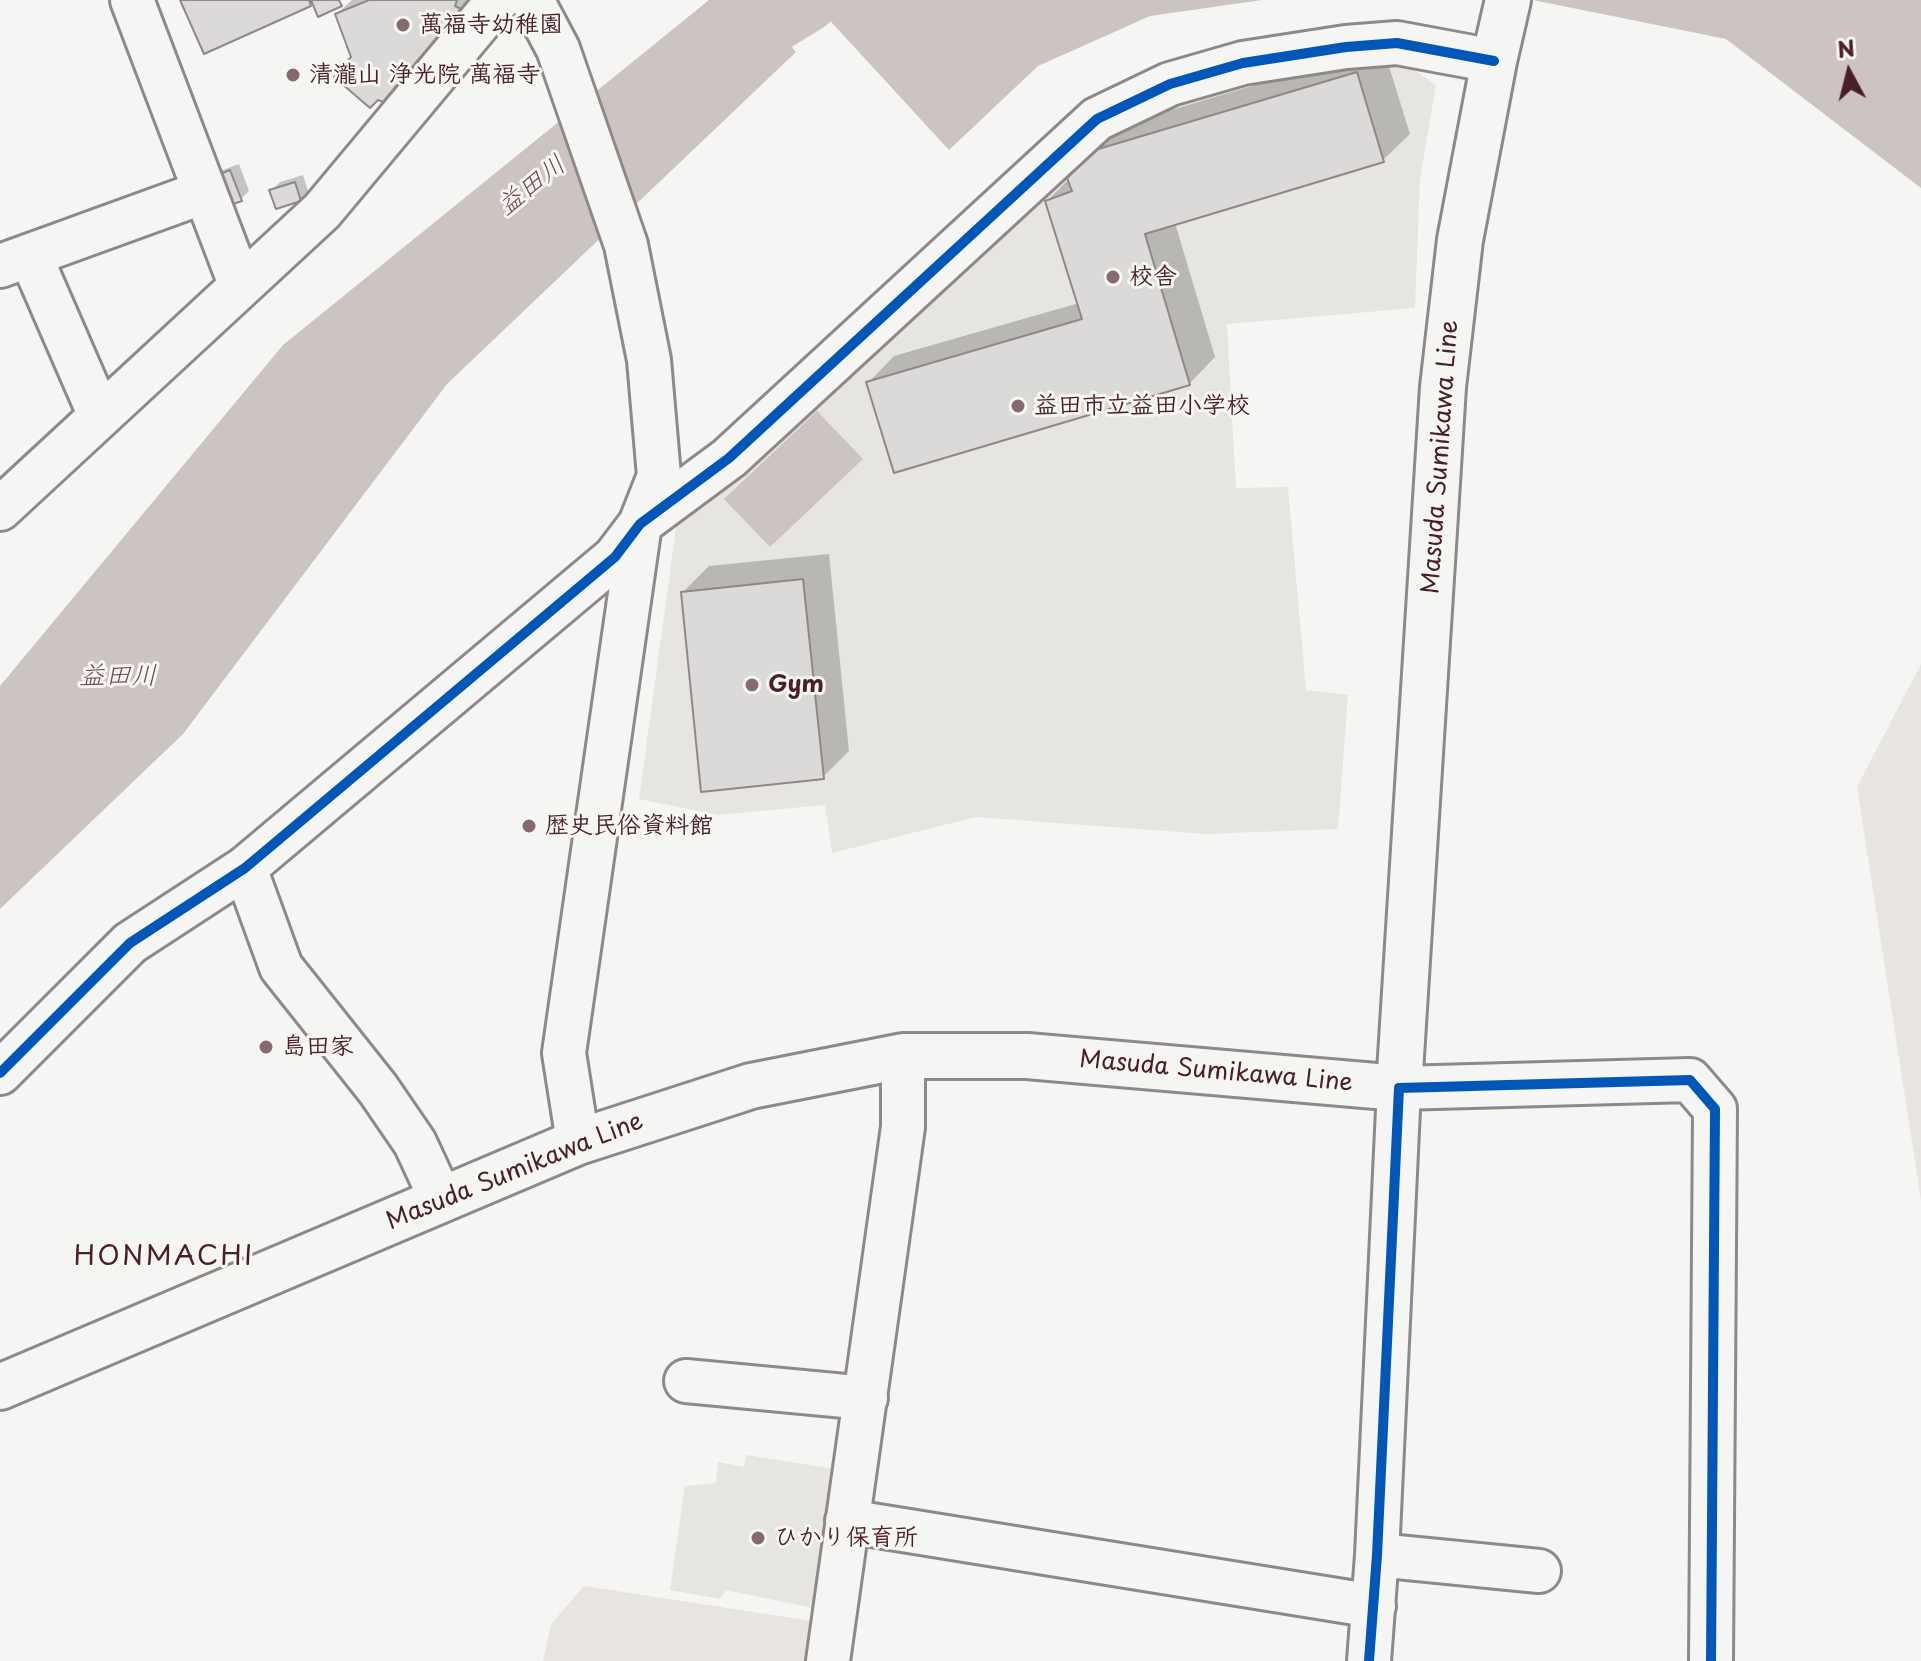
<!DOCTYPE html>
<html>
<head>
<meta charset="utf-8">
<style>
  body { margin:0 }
  #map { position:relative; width:1921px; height:1661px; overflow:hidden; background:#f5f5f3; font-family:"Playpen Sans",sans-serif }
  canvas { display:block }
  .north { position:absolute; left:1809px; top:32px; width:80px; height:80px; -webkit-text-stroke:6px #f6f6f2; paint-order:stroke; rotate:353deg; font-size:22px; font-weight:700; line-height:32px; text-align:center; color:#4a1f2b }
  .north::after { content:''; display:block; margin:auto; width:28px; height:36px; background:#4a1f2b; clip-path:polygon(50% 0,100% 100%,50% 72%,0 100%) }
</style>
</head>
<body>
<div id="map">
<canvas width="1921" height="1661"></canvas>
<div class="north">N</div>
</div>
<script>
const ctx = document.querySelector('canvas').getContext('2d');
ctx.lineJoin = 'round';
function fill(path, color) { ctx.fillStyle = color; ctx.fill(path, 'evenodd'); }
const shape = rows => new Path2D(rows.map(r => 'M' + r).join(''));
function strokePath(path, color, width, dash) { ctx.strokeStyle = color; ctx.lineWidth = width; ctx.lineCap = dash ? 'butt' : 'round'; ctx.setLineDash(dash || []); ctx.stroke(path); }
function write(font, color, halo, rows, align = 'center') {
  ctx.font = font + ' "Playpen Sans","Klee One",sans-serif'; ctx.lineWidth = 6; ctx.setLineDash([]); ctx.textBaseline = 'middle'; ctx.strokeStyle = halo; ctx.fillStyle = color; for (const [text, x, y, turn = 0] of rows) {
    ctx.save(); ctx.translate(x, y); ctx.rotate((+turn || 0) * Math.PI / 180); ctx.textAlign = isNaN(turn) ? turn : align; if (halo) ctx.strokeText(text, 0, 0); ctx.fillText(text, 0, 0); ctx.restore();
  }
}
const built = shape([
  [1355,60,1410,67,1436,85,1420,179,1415,308,1227,324,1236,488,1288,487,1306,690,1348,695,1338,829,1206,834,976,817,832,853,825,805,718,815,639,799,677,521,1084,145,1166,107],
  [746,1455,848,1471,827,1611,726,1590,720,1599,670,1590,685,1486,716,1483,718,1462,744,1467]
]);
const green = shape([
  [1921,664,1921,1200,1857,787],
  [584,1586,825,1623,818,1661,543,1661,551,1624]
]);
const water = shape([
  [709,0,752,0,796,52,447,384,183,734,0,909,0,686,283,345],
  [811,0,1262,0,1150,16,1038,66,949,150],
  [1533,0,1921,0,1921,188,1726,39],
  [817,411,863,459,770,547,724,499]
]);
const shadow = shape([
  [352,0,470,0,409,73,383,100,353,57,337,14],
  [1383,47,1410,134,1383,160,1175,223,1215,357,1189,384,868,383,894,356,1079,303,1047,201,1124,124],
  [239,164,249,191,241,199,215,178,223,170],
  [303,175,308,191,300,199,272,190,280,182],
  [829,554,849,751,823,777,683,592,709,566]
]);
const river = shape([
  [696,68,807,0]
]);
const building = shape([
  [180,0,309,0,311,6,204,54,180,0],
  [311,0,339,0,342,6,318,17,311,0],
  [369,0,457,0,455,6,461,9,383,102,378,100,370,108,334,77,351,57,335,14,369,0],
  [1357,72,1384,162,1145,234,1190,385,894,473,866,382,1082,319,1045,201,1072,191,1067,178,1095,150,1357,72],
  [230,170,242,201,224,207,213,177,230,170],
  [295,182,301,201,276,209,269,190,295,182],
  [803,579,824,779,701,792,681,592,803,579]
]);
const minor = shape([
  [132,0,240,284],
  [532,0,558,49,626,245,649,360,659,476,640,524,564,1053,578,1142],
  [30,255,100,416],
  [0,266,204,192],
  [0,509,322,211,498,0],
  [245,868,281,967,378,1089,415,1143,441,1199],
  [0,1073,130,943,245,868,615,557,640,524,729,458,1097,119,1170,84,1243,63,1346,47,1397,43,1494,61],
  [686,1381,866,1398],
  [847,1521,1374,1606],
  [1377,1555,1539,1571],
  [828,1661,903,1127,903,1056],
  [1369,1661,1377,1555,1399,1088,1690,1080,1715,1109,1711,1661]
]);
const major = shape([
  [0,1387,578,1142,751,1086,903,1056,1027,1056,1399,1088,1443,387,1460,240,1494,61,1508,0]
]);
const cycleway = shape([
  [0,1073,130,943,245,868,615,557,640,524,729,458,1097,119,1170,84,1243,63,1346,47,1397,43,1494,61],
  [1369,1661,1377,1555,1399,1088,1690,1080,1715,1109,1711,1661]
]);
const markers = [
  [403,25,8,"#866a71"],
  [293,75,8,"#866a71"],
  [1113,277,8,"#866a71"],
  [1018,406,8,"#866a71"],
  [752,685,8,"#866a71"],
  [529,826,8,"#866a71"],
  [266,1047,8,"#866a71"],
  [758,1538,8,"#866a71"]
];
const poiNames = [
  ["萬福寺幼稚園",419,25],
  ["清瀧山 浄光院 萬福寺",309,75],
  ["校舎",1129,277],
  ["益田市立益田小学校",1034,406],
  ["Gym",768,685],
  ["歴史民俗資料館",545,826],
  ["島田家",282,1047],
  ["ひかり保育所",774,1538]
];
const streetNames = [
  ["Masuda Sumikawa Line",1441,457,-86],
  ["Masuda Sumikawa Line",1216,1072,5],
  ["Masuda Sumikawa Line",515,1172,-22]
];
const waterNames = [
  ["益田川",532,186,-38],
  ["益田川",118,677]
];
const quarterNames = [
  ["HONMACHI",164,1257]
];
fill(built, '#e7e5e2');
fill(green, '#e8e4e2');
fill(water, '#ccc3c3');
fill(shadow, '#0003');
strokePath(river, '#ccc3c3', 64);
fill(building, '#dcdad9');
strokePath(building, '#8f8788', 2);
strokePath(minor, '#8f8788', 48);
strokePath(major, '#8f8788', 50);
strokePath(minor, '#f5f5f3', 42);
strokePath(major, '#f5f5f3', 44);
strokePath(cycleway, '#0057b8', 10);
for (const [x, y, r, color] of markers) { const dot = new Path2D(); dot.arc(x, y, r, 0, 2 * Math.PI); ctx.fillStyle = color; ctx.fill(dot); strokePath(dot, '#f6f6f2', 3); }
write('bold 24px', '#4a1f2b', '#f6f6f2', poiNames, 'left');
write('24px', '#4a1f2b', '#f6f6f2', streetNames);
write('italic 26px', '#6c4a52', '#f6f6f2', waterNames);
ctx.letterSpacing = '2px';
write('28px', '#4a1f2b', '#f6f6f2', quarterNames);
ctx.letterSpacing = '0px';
</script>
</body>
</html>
